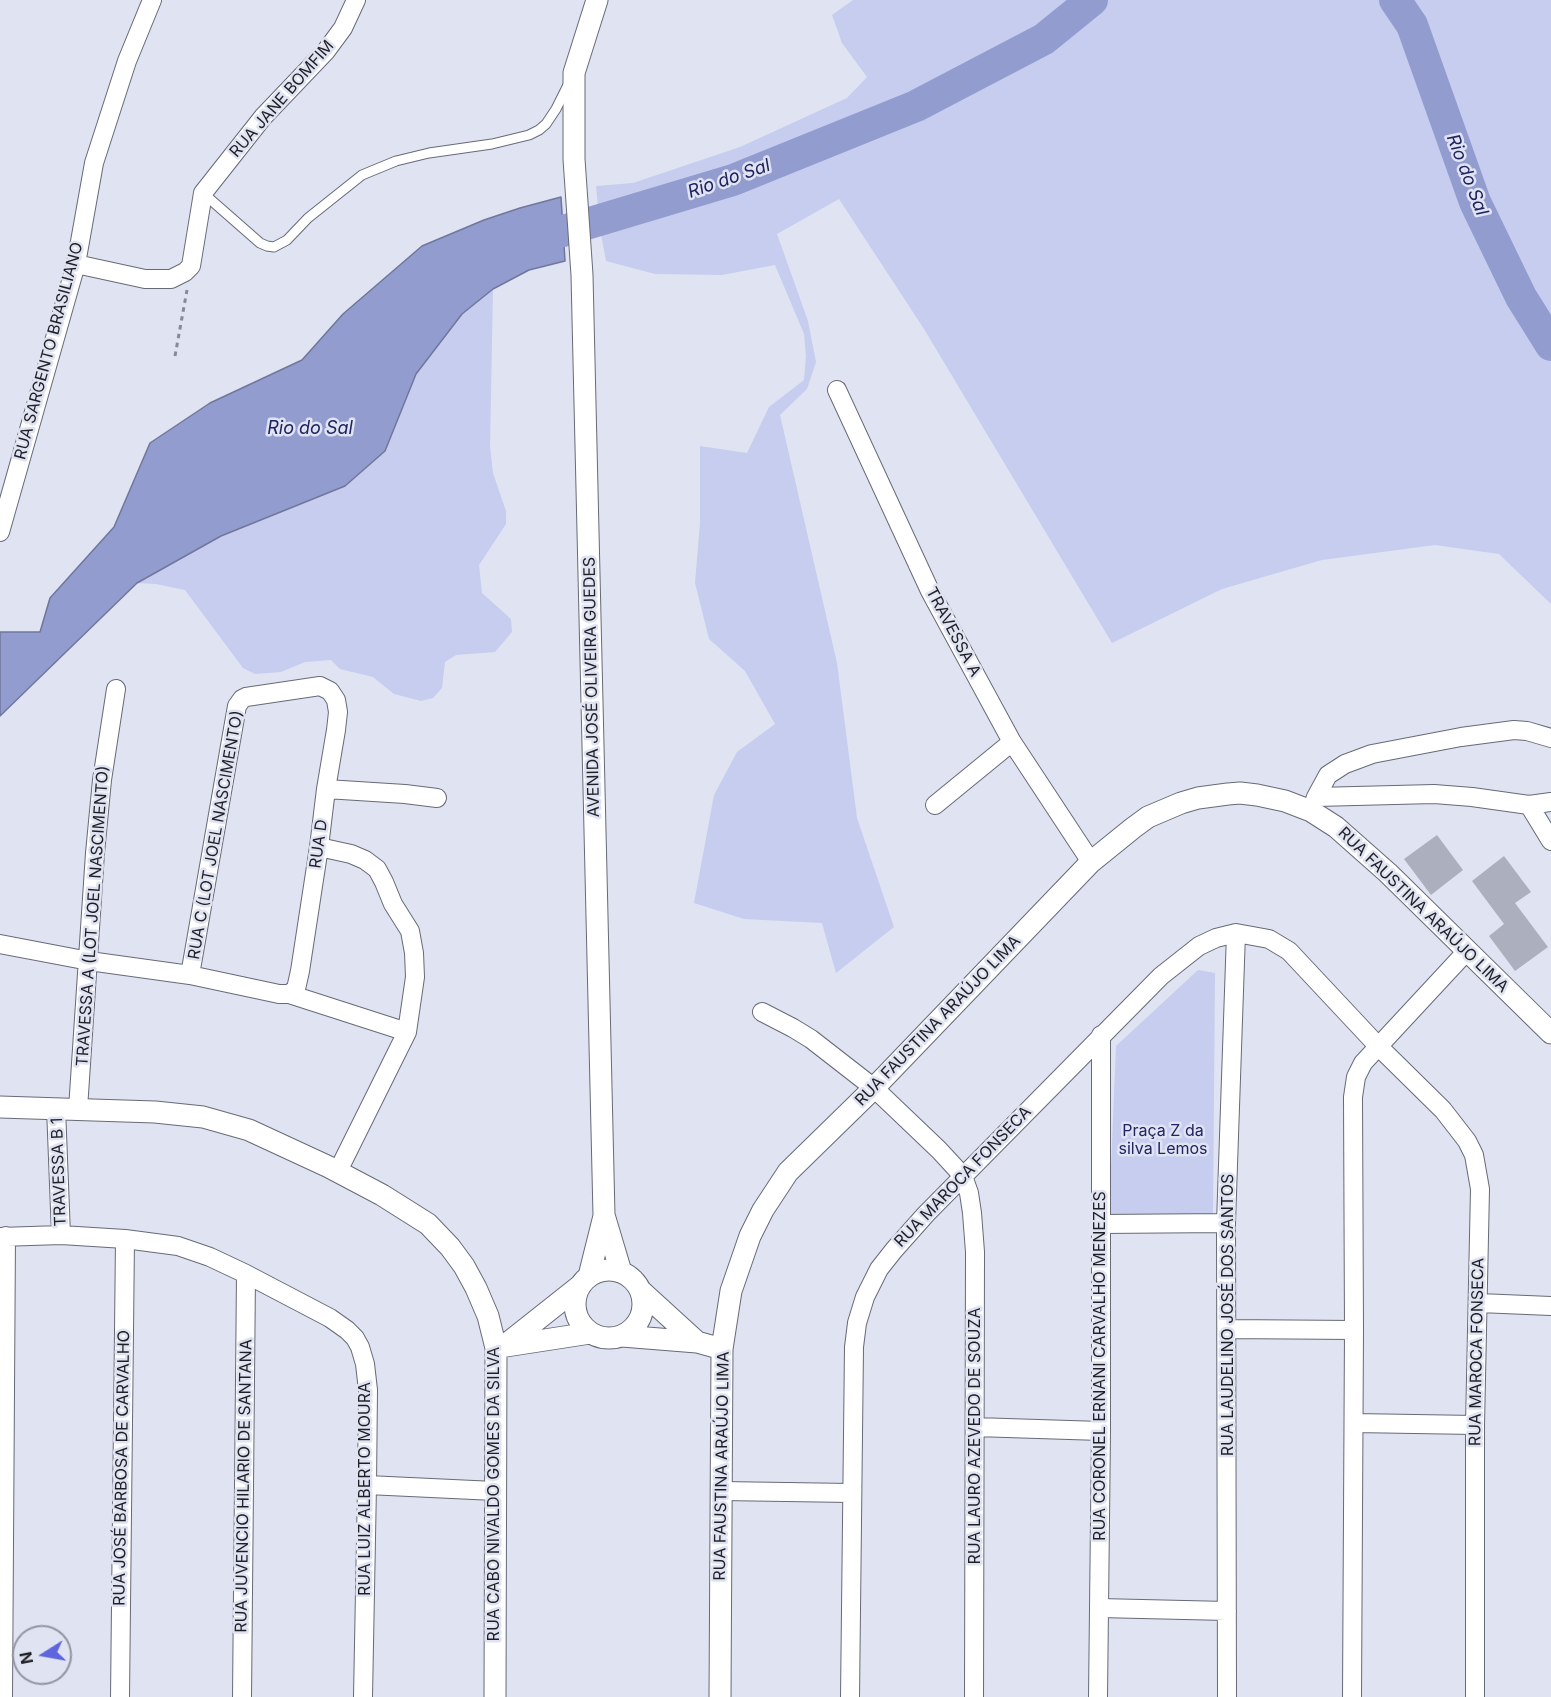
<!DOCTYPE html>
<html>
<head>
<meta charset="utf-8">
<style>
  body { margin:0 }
  #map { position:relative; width:1551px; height:1697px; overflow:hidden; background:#e0e3f2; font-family:Inter,sans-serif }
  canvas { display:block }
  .north { position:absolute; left:12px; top:1625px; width:60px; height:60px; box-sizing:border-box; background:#e0e3f2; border:2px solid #9395a0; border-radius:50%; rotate:259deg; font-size:16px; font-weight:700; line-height:24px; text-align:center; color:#1f2025 }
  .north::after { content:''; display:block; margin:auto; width:21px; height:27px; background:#5e65dd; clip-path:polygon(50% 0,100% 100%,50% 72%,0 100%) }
</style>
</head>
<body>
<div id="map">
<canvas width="1551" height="1697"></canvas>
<div class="north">N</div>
</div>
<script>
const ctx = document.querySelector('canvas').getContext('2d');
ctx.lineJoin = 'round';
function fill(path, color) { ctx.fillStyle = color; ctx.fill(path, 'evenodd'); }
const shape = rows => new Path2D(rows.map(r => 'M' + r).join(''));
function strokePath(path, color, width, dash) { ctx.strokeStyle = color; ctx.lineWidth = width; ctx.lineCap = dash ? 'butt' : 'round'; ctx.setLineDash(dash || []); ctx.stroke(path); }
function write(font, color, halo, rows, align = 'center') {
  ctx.font = font + ' Inter,sans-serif'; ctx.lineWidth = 5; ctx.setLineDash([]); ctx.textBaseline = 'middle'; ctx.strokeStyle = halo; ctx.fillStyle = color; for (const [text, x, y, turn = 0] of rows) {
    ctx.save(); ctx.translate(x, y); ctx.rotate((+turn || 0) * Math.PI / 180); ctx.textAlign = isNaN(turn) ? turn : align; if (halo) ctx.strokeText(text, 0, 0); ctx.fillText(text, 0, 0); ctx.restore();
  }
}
const green = shape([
  [853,0,1551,0,1551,604,1499,554,1435,545,1322,560,1222,589,1112,643,924,329,839,199,777,234,808,321,816,362,807,389,780,415,837,663,857,818,894,927,836,973,822,923,744,919,694,903,714,795,737,752,775,724,745,671,709,639,695,583,700,523,700,446,747,453,769,407,804,380,806,356,804,334,775,265,722,275,655,274,606,261,600,229,596,186,633,183,740,147,847,98,867,77,842,43,832,15],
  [493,289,490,446,493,473,506,511,506,524,479,565,482,593,511,619,512,632,495,652,456,655,445,662,442,688,433,698,421,701,394,694,373,677,340,669,331,660,305,662,281,672,255,674,243,668,185,590,156,584,137,583,221,536,385,451,416,374,462,314],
  [1198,970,1215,973,1213,1214,1109,1216,1116,1046]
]);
const water = shape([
  [561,197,565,261,529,270,493,289,462,314,416,374,385,451,345,486,221,536,137,583,0,716,0,632,40,632,50,598,114,527,150,443,210,403,302,360,343,314,422,246,484,220,520,208,561,197]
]);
const river = shape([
  [1395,0,1412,25,1475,202,1521,297,1551,345],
  [523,243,733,180,916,106,1044,39,1092,0]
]);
const building = shape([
  [1437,835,1463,870,1431,895,1404,859],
  [1504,856,1531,892,1515,903,1548,947,1515,971,1489,936,1504,924,1472,881]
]);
const path = shape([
  [175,356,187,290]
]);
const service = shape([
  [203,193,260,243,267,246,274,247,287,240,308,218,362,175,396,161,429,153,492,144,529,135,539,130,546,124,556,109,569,83]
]);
const minor = shape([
  [76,264,145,279,171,279,185,272,191,266,203,193,263,117,326,51,343,28,356,0],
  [837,390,930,591,1012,742,1091,862],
  [0,532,76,264,94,163,127,61,152,0],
  [326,789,405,794,437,798],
  [1316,797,1434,794,1472,797,1529,805,1551,802],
  [935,805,1012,742],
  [1529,805,1551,841],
  [1311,811,1316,797,1328,775,1345,764,1372,754,1461,737,1514,730,1527,731,1551,738],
  [319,847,351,854,365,860,377,869,384,882,393,904,410,931,414,953,415,977,407,1032,338,1171],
  [0,944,89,961,190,975,279,994,289,994,407,1032],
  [190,975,237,706,242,699,246,697,320,686,330,691,336,700,338,712,336,730,326,789,319,847,300,971,296,989,289,994],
  [762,1012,793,1028,811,1039,874,1088,939,1150,963,1176,969,1193,972,1213,975,1252,974,1697],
  [56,1108,61,1235],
  [78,1109,95,853,102,780,116,689],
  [1101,1224,1226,1223],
  [0,1237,61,1235,125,1239,178,1246,210,1257,246,1274,330,1318,347,1330,355,1338,360,1347,365,1364,368,1390,367,1485,363,1697],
  [1479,1303,1551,1306],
  [1227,1329,1354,1330],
  [1354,1423,1475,1425],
  [975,1427,1101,1431],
  [367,1485,495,1491],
  [721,1491,851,1493],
  [1099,1608,1227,1611],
  [3,1697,6,1236],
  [120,1697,125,1239],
  [242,1697,246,1274],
  [850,1697,854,1347,857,1323,865,1297,879,1269,894,1250,926,1214,1161,976,1199,946,1216,938,1236,933,1269,939,1289,951,1378,1046,1443,1110,1467,1141,1474,1155,1480,1189,1475,1425,1475,1697],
  [1098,1697,1101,1431,1101,1035],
  [1227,1697,1226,1223,1236,933],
  [1352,1697,1354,1330,1353,1097,1356,1077,1363,1063,1467,951]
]);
const tertiary = shape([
  [597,0,574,73,574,159,582,275,604,1215,621,1272],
  [0,1107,155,1112,203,1117,249,1130,329,1167,382,1195,428,1224,450,1247,464,1266,476,1288,488,1316,496,1348,495,1697],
  '575 1304a34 34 0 1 1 68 0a34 34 0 1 1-68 0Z',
  [589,1276,604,1216],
  [640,1290,697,1342],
  [622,1336,697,1342,722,1349],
  [504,1346,581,1285],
  [506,1346,590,1333],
  [720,1697,722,1349,731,1291,750,1236,763,1210,788,1172,874,1088,1091,862,1133,828,1148,817,1181,803,1198,798,1228,794,1240,793,1257,795,1285,801,1311,811,1336,827,1388,873,1551,1033]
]);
const streetNames = [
  ["RUA JANE BOMFIM",282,99,-49],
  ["RUA SARGENTO BRASILIANO",49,351,-75],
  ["TRAVESSA A",953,632,62],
  ["AVENIDA JOSÉ OLIVEIRA GUEDES",592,687,-91],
  ["RUA C (LOT JOEL NASCIMENTO)",216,835,-80],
  ["RUA D",319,844,-82],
  ["RUA FAUSTINA ARAÚJO LIMA",1423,910,44],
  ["TRAVESSA A (LOT JOEL NASCIMENTO)",93,916,-86],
  ["RUA FAUSTINA ARAÚJO LIMA",938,1021,-46],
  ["TRAVESSA B 1",59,1172,-92],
  ["RUA MAROCA FONSECA",963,1177,-46],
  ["RUA LAUDELINO JOSÉ DOS SANTOS",1228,1315,-90],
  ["RUA MAROCA FONSECA",1477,1352,-89],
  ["RUA CORONEL ERNANI CARVALHO MENEZES",1100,1366,-90],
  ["RUA LAURO AZEVEDO DE SOUZA",975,1436,-90],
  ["RUA FAUSTINA ARAÚJO LIMA",722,1466,-89],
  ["RUA JOSÉ BARBOSA DE CARVALHO",122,1468,-89],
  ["RUA JUVENCIO HILARIO DE SANTANA",244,1486,-89],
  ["RUA LUIZ ALBERTO MOURA",365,1489,-90],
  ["RUA CABO NIVALDO GOMES DA SILVA",494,1494,-90]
];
const parkNames = [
  ["Praça Z da",1163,1131],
  ["silva Lemos",1163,1149]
];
const waterNames = [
  ["Rio do Sal",1467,175,69],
  ["Rio do Sal",729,179,-19],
  ["Rio do Sal",310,429]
];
fill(green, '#c6cdee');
fill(water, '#939cce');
strokePath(water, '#70779b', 1.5);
strokePath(river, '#939cce', 32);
fill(building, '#acafbe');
strokePath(service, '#676a77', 11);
strokePath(minor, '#676a77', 20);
strokePath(tertiary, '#676a77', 23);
strokePath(path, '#878993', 3, [4.5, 4.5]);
strokePath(service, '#fff', 9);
strokePath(minor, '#fff', 18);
strokePath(tertiary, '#fff', 21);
write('16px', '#1f2025', '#e0e3f2', streetNames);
write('16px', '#212460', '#e0e3f2', parkNames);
write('italic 18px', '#20235f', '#e0e3f2', waterNames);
</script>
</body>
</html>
